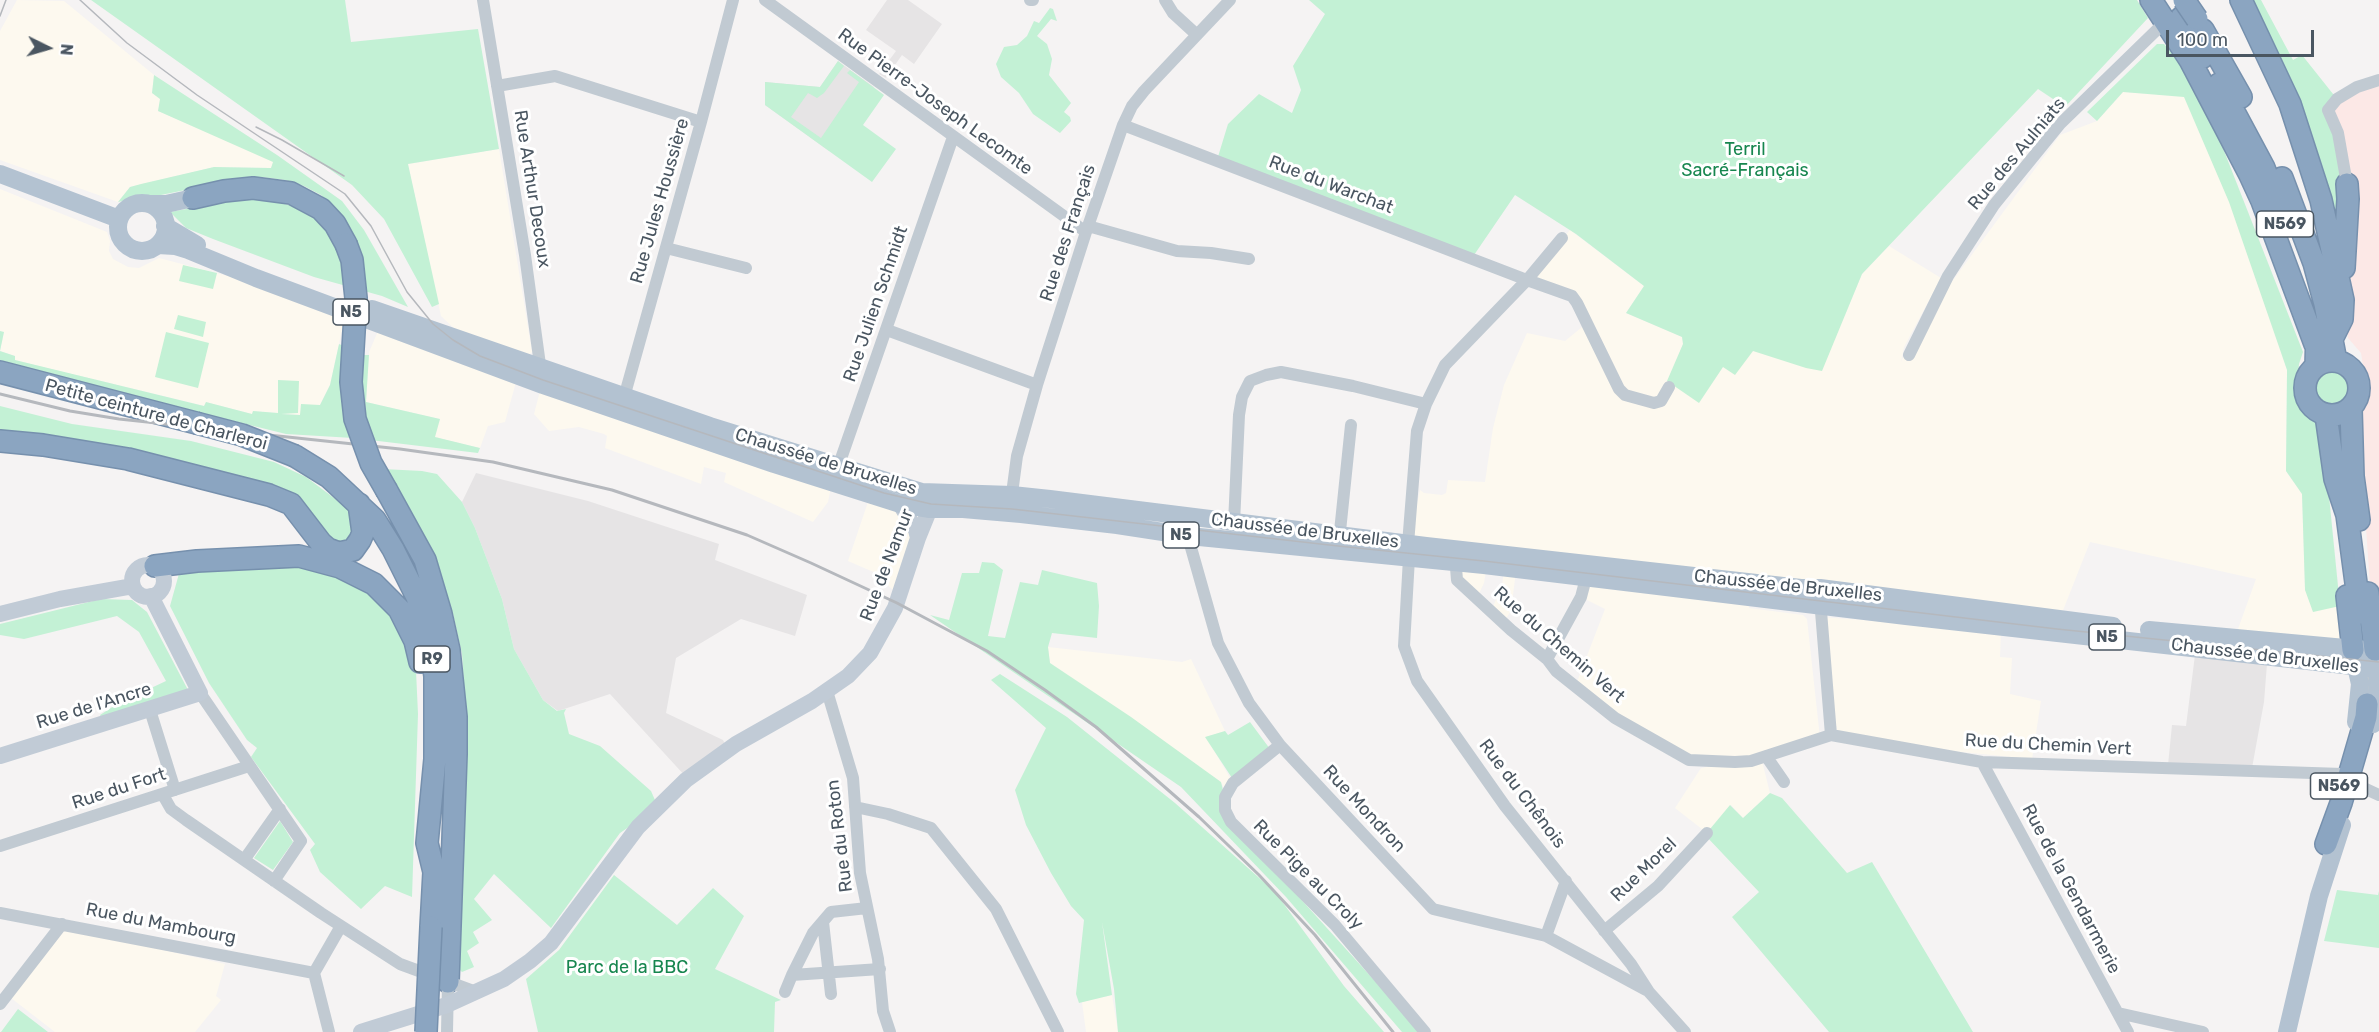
<!DOCTYPE html>
<html>
<head>
<meta charset="utf-8">
<style>
  body { margin:0 }
  #map { position:relative; width:2379px; height:1032px; overflow:hidden; background:#f5f3f3; font-family:Rubik,sans-serif }
  canvas { display:block }
  .north { position:absolute; left:18px; top:18px; width:60px; height:60px; -webkit-text-stroke:4px #fff; paint-order:stroke; rotate:95deg; font-size:16px; font-weight:700; line-height:24px; text-align:center; color:#4a5661 }
  .north::after { content:''; display:block; margin:auto; width:21px; height:27px; background:#4a5661; clip-path:polygon(50% 0,100% 100%,50% 72%,0 100%) }
  .scale { position:absolute; left:2166px; top:30px; width:148px; height:27px; box-sizing:border-box; border:3px solid #4a5661; border-top:0; padding-left:8px; font-size:18px; line-height:21px; white-space:nowrap; color:#4a5661; -webkit-text-stroke:4px #fff; paint-order:stroke }
</style>
</head>
<body>
<div id="map">
<canvas width="2379" height="1032"></canvas>
<div class="north">N</div>
<div class="scale">100 m</div>
</div>
<script>
const ctx = document.querySelector('canvas').getContext('2d');
ctx.lineJoin = 'round';
function fill(path, color) { ctx.fillStyle = color; ctx.fill(path, 'evenodd'); }
const shape = rows => new Path2D(rows.map(r => 'M' + r).join(''));
function strokePath(path, color, width, dash) { ctx.strokeStyle = color; ctx.lineWidth = width; ctx.lineCap = dash ? 'butt' : 'round'; ctx.setLineDash(dash || []); ctx.stroke(path); }
function write(font, color, halo, rows, align = 'center') {
  ctx.font = font + ' Rubik,sans-serif'; ctx.lineWidth = 6; ctx.setLineDash([]); ctx.textBaseline = 'middle'; ctx.strokeStyle = halo; ctx.fillStyle = color; for (const [text, x, y, turn = 0] of rows) {
    ctx.save(); ctx.translate(x, y); ctx.rotate((+turn || 0) * Math.PI / 180); ctx.textAlign = isNaN(turn) ? turn : align; if (halo) ctx.strokeText(text, 0, 0); ctx.fillText(text, 0, 0); ctx.restore();
  }
}
const commercial = shape([
  [17,0,64,1,154,75,152,93,161,98,158,111,274,161,271,168,214,167,130,187,118,202,0,160,0,31],
  [2123,92,2184,96,2235,208,2287,370,2286,471,2302,494,2305,590,2340,606,2346,649,2239,638,2238,629,2256,579,2090,542,2060,618,1408,544,1420,490,1424,493,1442,495,1446,493,1448,480,1485,482,1493,428,1504,385,1527,333,1565,341,1587,323,1577,303,1527,280,1570,230,1644,286,1626,313,1682,337,1683,344,1668,381,1699,402,1723,367,1753,351,1845,315,1862,274,1889,246,1941,278,1904,347,1901,362,1912,336,2060,135,2097,121],
  [499,149,532,352,528,356,457,331,441,316,408,164],
  [0,189,107,232,110,241,109,251,113,259,128,267,139,268,159,258,247,281,345,316,330,385,320,405,300,415,253,411,252,414,206,402,205,406,14,360,15,356,0,351,4,332,0,331],
  [379,329,516,382,505,422,488,426,480,448,434,437,440,419,366,402,369,352],
  [540,391,831,487,828,502,813,522,724,482,726,473,704,467,701,484,605,448,607,436,604,434,579,427,549,431,534,414],
  [868,502,891,508,911,521,911,552,893,590,883,581,885,577,848,561],
  [1466,557,1488,559,1484,583,1477,598,1457,580],
  [1505,561,1517,563,1511,611,1503,623,1491,611,1502,586],
  [1586,578,1751,589,1749,608,1803,615,1807,619,1820,738,1761,757,1770,793,1743,818,1731,805,1707,833,1675,808,1701,768,1729,763,1689,760,1575,687,1605,609,1581,597],
  [1821,617,2001,630,2000,657,2012,658,2010,694,2041,701,2032,759,1952,751,1837,732],
  [1048,647,1182,662,1191,659,1225,731,1206,737,1233,783,1227,793,1221,782,1050,663],
  [66,928,225,964,216,996,221,1000,195,1032,55,1032,11,998],
  [1112,995,1118,1032,1086,1032,1082,1002]
]);
const education = shape([
  [887,0,908,0,942,24,914,64,902,55,886,78,879,74,896,51,866,30],
  [838,61,874,87,829,151,765,105,765,82,820,87],
  [476,473,588,501,719,544,715,560,807,595,795,636,741,619,676,658,666,713,723,740,728,750,686,777,610,694,558,711,543,700,514,649,502,599,475,528,462,502],
  [2195,655,2267,664,2264,702,2252,768,2168,765,2172,725,2186,726]
]);
const medical = shape([
  [2379,83,2379,644,2374,644,2358,412,2365,378,2361,353,2348,338,2342,293,2326,103]
]);
const green = shape([
  [91,0,345,0,351,42,478,29,499,149,408,164,439,304,432,307,384,219,352,185],
  [1309,0,2137,0,2148,18,2065,107,2038,89,1862,274,1822,371,1806,368,1753,351,1735,375,1723,367,1699,403,1667,381,1683,344,1682,337,1626,313,1644,286,1576,234,1515,195,1472,258,1217,160,1228,124,1259,94,1292,113,1301,90,1293,66,1325,14],
  [2251,0,2261,0,2293,60,2302,55,2337,99,2328,110,2348,199,2337,242],
  [1050,8,1053,9,1057,21,1051,19,1037,36,1047,44,1052,59,1049,75,1071,103,1064,112,1070,117,1071,121,1060,133,1033,114,1019,93,1001,77,996,64,1004,47,1017,45,1027,36,1034,21,1039,23],
  [2157,44,2164,44,2195,77,2303,352,2299,364,2297,387,2300,410,2313,418,2323,436,2340,606,2313,612,2305,590,2302,494,2286,471,2287,370,2229,202,2184,97,2123,92,2097,121,2087,112],
  [838,61,844,66,824,93,817,98,808,93,791,117,821,138,859,82,847,73,850,70,884,95,863,125,896,149,872,182,765,105,765,82,820,87],
  [154,75,277,155,342,201,364,230,408,307,382,296,314,277,213,239,186,228,170,212,246,198,264,199,297,207,315,218,326,227,337,246,356,240,345,219,333,206,321,195,304,186,285,180,261,177,239,179,156,196,142,197,118,202,130,187,141,184,214,167,271,168,273,162,158,111,160,99,152,93],
  [183,265,217,273,213,289,179,281],
  [178,315,206,322,203,337,174,329],
  [0,331,4,332,0,351,15,356,15,360,204,406,206,402,252,414,253,411,278,413,278,380,299,381,298,413,281,414,300,415,301,404,320,405,330,385,339,344,346,347,353,438,286,434,6,365,0,362],
  [166,332,209,343,198,388,155,377],
  [361,355,369,355,366,402,440,419,435,437,480,448,478,453,370,440,361,404],
  '2316 388a16 16 0 1 1 32 0a16 16 0 1 1-32 0Z',
  [0,406,72,424,191,441,274,462,306,477,350,510,356,539,334,546,297,503,0,437],
  [383,469,422,471,437,474,462,502,475,528,502,599,514,649,543,700,557,711,566,709,564,713,569,734,600,746,651,791,658,807,620,833,551,928,494,874,474,899,492,920,473,932,479,943,467,951,474,967,462,972,457,967,466,717,462,654,453,614,435,563],
  [982,562,994,563,1003,570,988,636,1005,638,1020,582,1038,585,1042,570,1097,583,1099,606,1097,638,1052,633,1048,647,1050,663,1131,717,1221,782,1231,822,1421,1032,1402,1032,1286,897,1181,787,930,615,949,620,962,573,979,573],
  [287,564,318,566,382,599,407,632,416,671,418,714,412,897,385,886,361,909,320,872,310,850,315,844,251,757,257,748,247,740,209,683,170,606,180,570],
  [101,599,132,600,147,612,188,690,101,717,100,715,117,704,166,681,139,632,117,616,24,639,0,635,0,624],
  [1000,674,1067,717,1175,803,1275,892,1344,986,1384,1032,1118,1032,1114,989,1102,922,1112,995,1079,1003,1076,994,1084,920,1071,906,1051,873,1026,825,1015,790,1046,728,991,680],
  [1250,722,1270,749,1232,778,1205,737,1225,731,1228,735],
  [1770,793,1782,798,1847,873,1872,862,1973,1032,1829,1032,1732,917,1759,892,1705,835,1730,805,1743,818],
  [280,821,293,842,273,870,254,858],
  [614,875,677,925,713,888,744,916,715,969,781,1000,775,1002,774,1032,538,1032,526,979,559,950],
  [2337,890,2378,895,2379,891,2379,948,2324,941],
  [18,1009,48,1032,1,1032]
]);
const highwayTunnel = shape([
  [2360,613,2368,669,2367,704]
]);
const street = shape([
  [483,0,525,255,541,372],
  [765,0,1086,232],
  [1030,0,1033,0],
  [1165,0,1173,13,1197,35],
  [497,86,555,76,701,122],
  [1123,125,1527,280,1445,365,1426,404,1417,431,1408,544,1409,558,1404,646,1417,681,1505,806,1631,964,1649,992,1685,1032],
  [2347,184,2338,133,2328,110,2337,99,2357,87,2379,80],
  [1088,226,1177,251,1211,253,1249,259],
  [1562,238,1527,280,1572,296,1577,303,1619,389,1625,395,1654,403,1661,401,1669,387],
  [666,248,746,268],
  [887,330,1037,385],
  [1909,355,1948,276,1994,205,2060,124,2169,18],
  [623,401,701,122,733,0],
  [836,473,953,137],
  [1011,501,1017,456,1037,385,1086,232,1123,125,1132,106,1144,91,1230,0],
  [1191,517,1189,536,1190,544,1218,643,1249,703,1280,745,1433,909,1546,936,1646,990],
  [1234,523,1239,415,1242,397,1250,381,1266,375,1281,372,1353,386,1426,404],
  [1339,541,1351,425],
  [1455,555,1457,580,1511,630,1547,659,1556,671,1615,718,1689,760,1735,762,1751,761,1831,735,1982,762,2342,774],
  [1820,599,1831,735],
  [1547,659,1581,597,1586,578],
  [827,691,853,778,860,873,878,959,883,1011,890,1032],
  [200,693,301,841,274,881],
  [150,710,175,790],
  [1280,745,1233,783,1225,797,1225,810,1231,822,1335,925,1425,1032],
  [1766,756,1784,782],
  [1982,762,2128,1032],
  [2355,784,2379,795],
  [163,795,171,809,186,820,321,913,400,964,476,992],
  [855,807,888,814,931,828,996,909,1058,1032],
  [0,846,249,766],
  [244,860,280,809],
  [867,908,831,912,813,933,792,975,880,969],
  [0,913,314,973],
  [823,922,831,994],
  [1604,931,1658,886,1707,833],
  [1546,936,1566,881],
  [314,973,329,1032],
  [314,973,341,926],
  [785,992,792,975],
  [0,1004,62,924],
  [2118,1013,2203,1032],
  [447,1032,448,982]
]);
const secondary = shape([
  [900,504,916,530,918,538],
  '132 581a16 16 0 1 1 32 0a16 16 0 1 1-32 0Z',
  [0,614,60,599,133,586],
  [0,756,200,693,151,596],
  [361,1032,447,1005,504,979,530,961,551,943,638,827,686,780,736,744,812,701,848,676,870,653,895,608,918,538,931,506,932,497]
]);
const primary = shape([
  [0,174,119,219],
  '118 227a24 24 0 1 1 48 0a24 24 0 1 1-48 0Z',
  [149,204,166,204,193,198],
  [165,226,197,245],
  [158,245,175,246,188,250,256,278,543,385,774,464,900,504,930,509,963,509,1021,514,1117,525,1189,536,1484,565,1906,616,2379,669],
  [372,309,710,426,922,492,1012,495,1050,499,1426,546,1801,588,1820,588,2113,626],
  [2149,630,2367,650],
  [2354,657,2360,684,2356,722],
  [2373,724,2378,687,2376,659],
  [2287,1032,2319,896,2342,825]
]);
const highway = shape([
  [2151,0,2190,60,2250,175,2262,201,2315,344],
  [2241,0,2290,104,2321,200,2343,300,2342,319,2333,337],
  [2181,18,2203,57],
  [2203,30,2241,97],
  [2219,84,2264,168,2278,204],
  [2282,178,2314,263,2325,304,2336,361],
  [193,198,224,191,253,188,291,193,321,209,335,224,346,244],
  [2344,268,2348,199,2347,184],
  '2305 388a27 27 0 1 1 54 0a27 27 0 1 1-54 0Z',
  [2316,366,2317,330],
  [0,372,196,423],
  [2351,409,2353,476,2351,490],
  [2326,415,2335,479,2347,515,2360,613],
  [0,441,43,445,128,459,269,495,291,504,321,543,328,549,339,553,353,550,360,540,363,533,359,504],
  [295,456,329,477,375,520,393,549,417,597,431,648,435,676,435,759,427,843,434,872,431,927],
  [2353,476,2359,520],
  [387,491,425,560,441,614,449,650,456,717,456,754,448,982],
  [155,566,197,561,299,556,340,567,374,584,399,609,415,641,420,662],
  [2368,593,2375,650],
  [2347,596,2353,650],
  [2326,844,2341,803,2366,717,2367,704]
]);
const tram = shape([
  [80,0,127,43,197,95,345,194,371,226,407,292,433,324,453,340,480,356,543,380,884,493,931,504,1012,509,1338,546,1484,561,2057,629,2379,662],
  [0,16,6,0],
  [256,127,282,140,344,176]
]);
const rail = shape([
  [0,394,70,411,119,419,400,449,493,462,612,490,747,535,811,563,897,603,987,651,1045,690,1096,727,1199,817,1259,875,1315,935,1393,1032]
]);
const highwayBridge = shape([
  [2184,0,2197,19],
  [346,244,352,260,356,298,351,382,355,419,371,463,387,491],
  [196,423,242,435,295,456],
  [426,1032,431,927]
]);
const shields = [
  [2285,224,57],
  [351,312,36],
  [1181,535,36],
  [2107,637,36],
  [432,659,36],
  [2339,786,57]
];
const shieldNames = [
  ["N569",2285,224],
  ["N5",351,312],
  ["N5",1181,535],
  ["N5",2107,637],
  ["R9",432,659],
  ["N569",2339,786]
];
const streetNames = [
  ["Rue Pierre-Joseph Lecomte",935,102,36],
  ["Rue des Aulniats",2017,154,-50],
  ["Rue du Warchat",1331,185,21],
  ["Rue Arthur Decoux",532,189,81],
  ["Rue Jules Houssière",660,201,-74],
  ["Rue des Français",1068,233,-72],
  ["Rue Julien Schmidt",876,304,-71],
  ["Petite ceinture de Charleroi",156,415,15],
  ["Chaussée de Bruxelles",826,462,17],
  ["Chaussée de Bruxelles",1305,531,7],
  ["Rue de Namur",887,565,-69],
  ["Chaussée de Bruxelles",1788,586,6],
  ["Rue du Chemin Vert",1559,645,41],
  ["Chaussée de Bruxelles",2265,656,7],
  ["Rue de l'Ancre",94,706,-17],
  ["Rue du Chemin Vert",2048,745,3],
  ["Rue du Fort",119,789,-18],
  ["Rue du Chênois",1522,794,53],
  ["Rue Mondron",1364,809,47],
  ["Rue du Roton",840,836,-97],
  ["Rue Morel",1644,870,-44],
  ["Rue Pige au Croly",1308,875,45],
  ["Rue de la Gendarmerie",2071,889,62],
  ["Rue du Mambourg",161,924,11]
];
const parkNames = [
  ["Terril",1745,150],
  ["Sacré-Français",1745,171],
  ["Parc de la BBC",627,968]
];
fill(commercial, '#fdf9ef');
fill(education, '#e6e4e5');
fill(medical, '#fce8e6');
fill(green, '#c3f1d5');
strokePath(highwayTunnel, '#caccce', 21, [21, 10]);
strokePath(highway, '#7690ad', 24);
strokePath(street, '#c1cad2', 12);
strokePath(secondary, '#c1cbd6', 16);
strokePath(primary, '#b3c2d1', 18);
strokePath(highway, '#8ba5c1', 21);
strokePath(tram, '#b5b8bd', 1.5);
strokePath(rail, '#b5b8bd', 3);
strokePath(highwayBridge, '#7690ad', 24, []);
strokePath(highwayBridge, '#8ba5c1', 21);
for (const [x, y, w] of shields) { const box = new Path2D(); box.roundRect(x - w / 2, y - 13, w, 26, 4.5); ctx.fillStyle = '#fff'; ctx.fill(box); strokePath(box, '#4a5661', 1.5); }
write('bold 16px', '#4a5661', null, shieldNames);
write('18px', '#4a5661', '#fff', streetNames);
write('18px', '#17864f', '#fff', parkNames);
</script>
</body>
</html>
